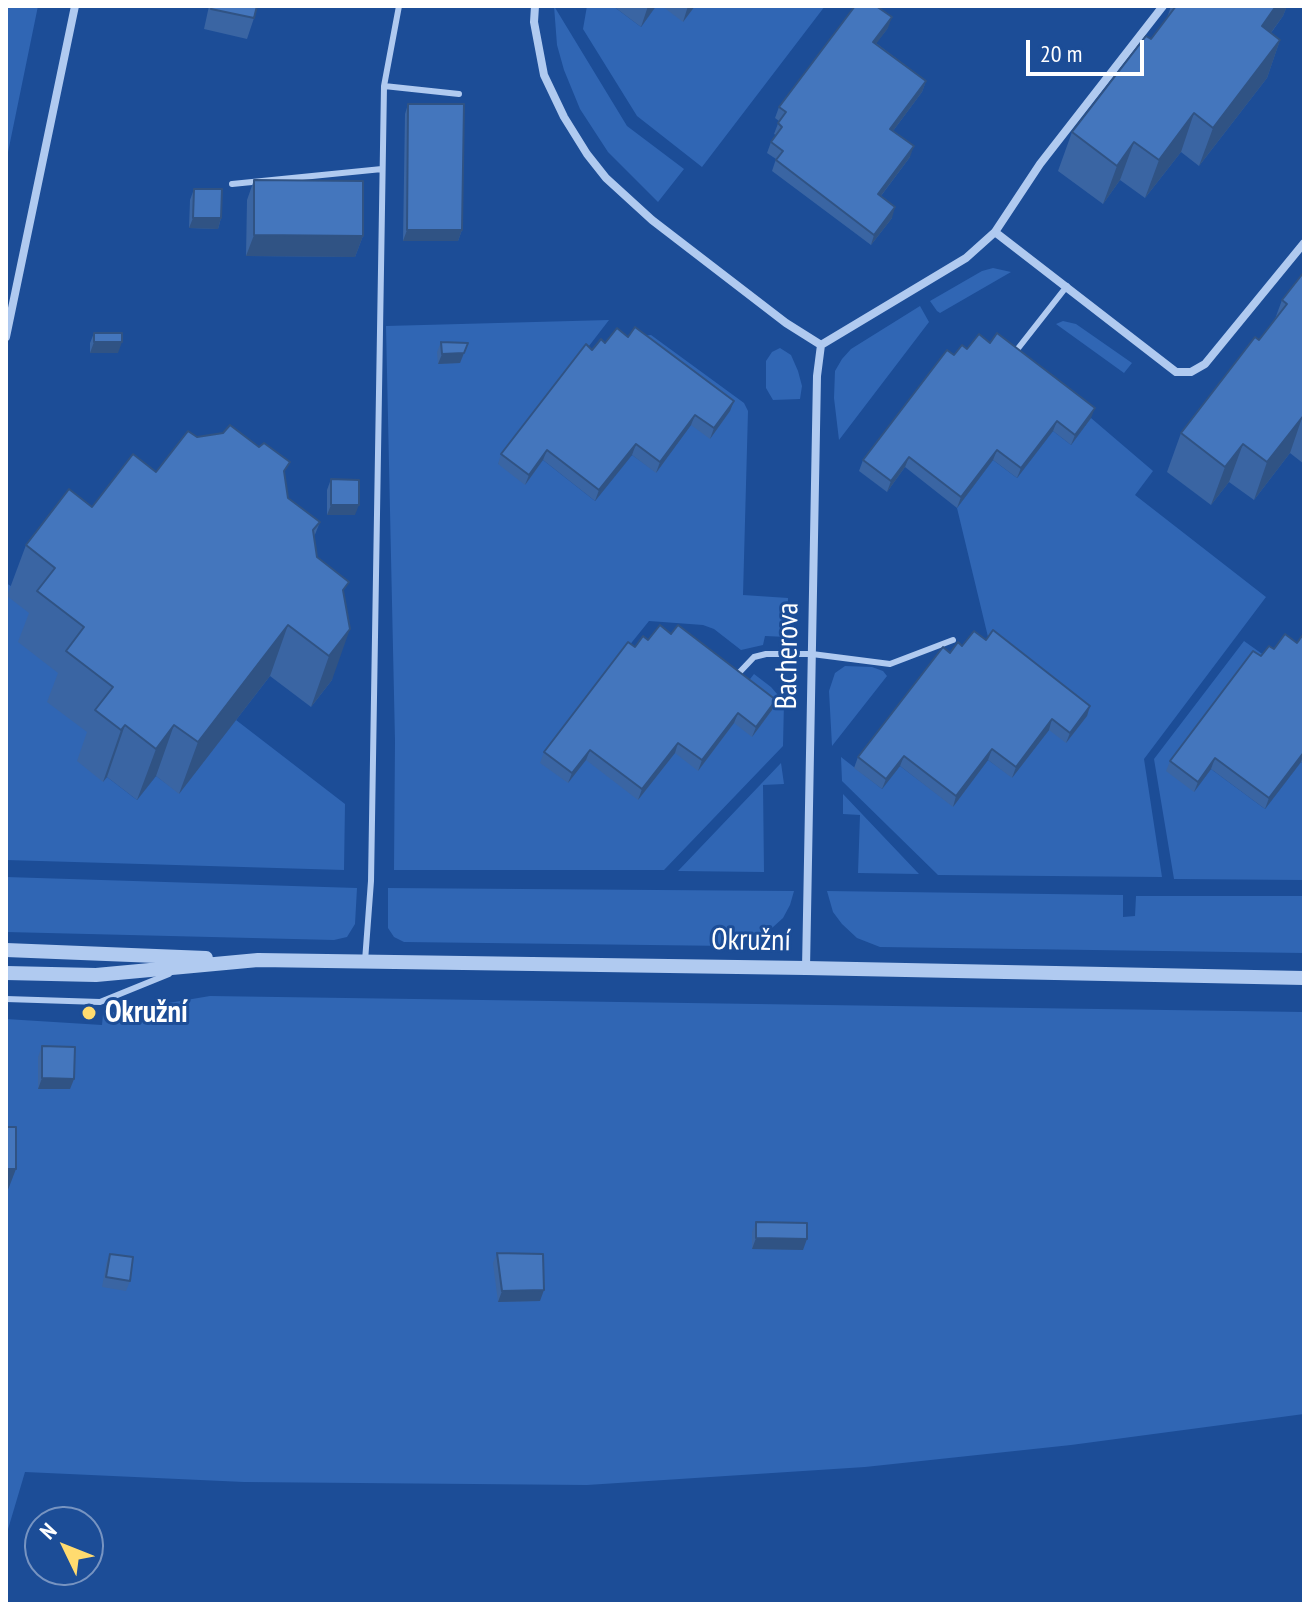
<!DOCTYPE html>
<html>
<head>
<meta charset="utf-8">
<style>
  body { margin:0 }
  #map { position:relative; width:1310px; height:1610px; overflow:hidden; background:#1c4d97; font-family:"PT Sans Narrow",sans-serif }
  canvas { display:block }
  .frame { position:absolute; inset:0; border:8px solid #fff; pointer-events:none }
  .north { position:absolute; left:24px; top:1506px; width:80px; height:80px; box-sizing:border-box; background:#1c4d97; border:2px solid #7794c1; border-radius:50%; rotate:313deg; font-size:22px; font-weight:700; line-height:32px; text-align:center; color:#fff }
  .north::after { content:''; display:block; margin:auto; width:28px; height:36px; background:#ffdb6f; clip-path:polygon(50% 0,100% 100%,50% 72%,0 100%) }
  .scale { position:absolute; left:1026px; top:40px; width:118px; height:36px; box-sizing:border-box; border:4px solid #fff; border-top:0; padding-left:10px; font-size:24px; line-height:28px; white-space:nowrap; color:#fff; -webkit-text-stroke:6px #1c4d97; paint-order:stroke }
</style>
</head>
<body>
<div id="map">
<canvas width="1310" height="1610"></canvas>
<div class="frame"></div>
<div class="north">N</div>
<div class="scale">20 m</div>
</div>
<script>
const ctx = document.querySelector('canvas').getContext('2d');
ctx.lineJoin = 'round';
function fill(path, color) { ctx.fillStyle = color; ctx.fill(path, 'evenodd'); }
const shape = rows => new Path2D(rows.map(r => 'M' + r).join(''));
function strokePath(path, color, width, dash) { ctx.strokeStyle = color; ctx.lineWidth = width; ctx.lineCap = dash ? 'butt' : 'round'; ctx.setLineDash(dash || []); ctx.stroke(path); }
function write(font, color, halo, rows, align = 'center') {
  ctx.font = font + ' "PT Sans Narrow",sans-serif'; ctx.lineWidth = 6; ctx.setLineDash([]); ctx.textBaseline = 'middle'; ctx.strokeStyle = halo; ctx.fillStyle = color; for (const [text, x, y, turn = 0] of rows) {
    ctx.save(); ctx.translate(x, y); ctx.rotate((+turn || 0) * Math.PI / 180); ctx.textAlign = isNaN(turn) ? turn : align; if (halo) ctx.strokeText(text, 0, 0); ctx.fillText(text, 0, 0); ctx.restore();
  }
}
const green = shape([
  [6,6,38,6,6,162],
  [554,6,627,126,684,169,658,202,608,152,580,109,564,70,557,45],
  [587,6,613,6,641,27,656,6,825,6,702,167,637,116,583,29],
  [993,268,1011,272,940,313,937,311,930,301,982,271],
  [920,306,929,322,839,440,834,398,835,371,842,359,851,349],
  [609,320,498,464,543,460,595,501,632,455,656,472,691,425,632,337,651,335,744,403,748,411,743,595,788,598,787,637,765,636,763,645,741,650,714,629,703,625,649,621,624,652,586,760,675,753,743,688,754,674,771,687,784,702,783,746,664,870,394,870,395,741,386,326],
  [1063,321,1076,324,1132,363,1124,373,1056,324],
  [780,348,791,355,798,371,802,386,800,399,773,400,766,388,766,361,772,352],
  [1091,418,1153,471,1135,495,1266,597,1144,759,1162,877,938,875,842,781,841,757,882,789,900,766,953,806,988,760,1012,777,1049,730,989,641,957,508,993,460,1017,478,1053,431,1071,445],
  [6,583,14,588,37,619,95,738,103,781,107,777,137,800,156,776,179,793,236,720,345,804,344,870,6,860],
  [1244,641,1265,656,1194,792,1211,769,1265,809,1301,762,1304,765,1304,880,1174,879,1154,759],
  [845,666,872,667,883,671,887,676,832,746,829,691,835,673],
  [781,763,784,784,763,785,764,872,678,871],
  [843,794,919,874,858,873,860,815,843,814],
  [6,877,357,888,355,924,347,937,334,940,6,932],
  [388,888,794,891,790,905,783,918,772,928,742,944,731,946,404,942,394,937,388,928],
  [827,891,1123,895,1123,917,1135,916,1136,896,1304,896,1304,953,880,947,857,938,842,924,833,912],
  [210,996,1304,1012,1304,1414,1071,1445,865,1467,587,1485,244,1482,25,1472,6,1536,6,1019,102,1025,103,1014]
]);
const service = shape([
  [384,86,459,94],
  [232,184,382,169],
  [1016,351,1067,286],
  [735,677,754,657,766,654,812,654,890,664,953,640],
  [365,961,371,881,384,86,399,6],
  [6,999,100,1002,169,974]
]);
const minor = shape([
  [535,6,534,22,544,75,564,117,587,154,606,178,652,220,786,323,821,345],
  [995,232,1176,372,1191,372,1205,364,1304,243],
  [6,337,75,6],
  [821,345,966,258,995,232,1040,164,1163,6],
  [806,968,817,376,821,345]
]);
const tertiary = shape([
  [6,950,206,958],
  [6,973,96,975,258,960,806,968,1304,978]
]);
const wall = shape([
  [209,6,257,6,254,18,247,39,204,29],
  [613,6,656,6,641,27],
  [662,6,695,6,683,22],
  [1171,6,1287,6,1283,16,1271,33,1280,40,1267,78,1199,166,1181,152,1145,198,1120,180,1103,204,1058,171,1072,132,1151,39,1167,18],
  [888,28,876,43,926,81,922,92,893,131,910,157,881,196,892,218,871,245,772,171,776,159,767,153,771,142,776,135,774,134,779,121,775,118,779,107],
  [408,104,462,230,458,241,403,241,405,114],
  [254,180,363,236,355,257,246,256,247,200],
  [194,189,221,218,218,229,189,228,190,200],
  [1304,272,1304,464,1290,453,1254,500,1229,482,1211,505,1167,472,1181,433,1259,340,1275,319,1282,300],
  [94,333,118,353,90,353,90,343],
  [628,337,734,401,730,411,710,439,691,425,656,473,632,455,595,501,543,460,525,485,498,464,501,454,592,350,605,343],
  [441,342,468,343,460,363,438,364,437,352],
  [967,349,1091,418,1071,445,1053,431,1017,478,993,460,957,508,905,467,887,492,859,471,863,460,954,355],
  [197,437,285,477,288,498,320,522,314,537,317,557,344,596,332,680,311,707,270,676,179,794,156,776,137,800,107,777,103,782,77,761,87,732,47,702,58,673,18,642,29,613,7,596,26,545,92,507,156,472],
  [331,479,355,515,327,515,327,490],
  [1304,633,1304,765,1301,762,1265,809,1211,769,1194,792,1166,771,1170,761,1261,656,1274,649,1297,643],
  [986,640,1090,706,1087,716,1066,743,1049,730,1012,778,988,760,953,807,900,766,882,789,854,768,858,757,962,646],
  [635,647,772,710,752,737,734,723,698,771,675,753,638,800,586,760,568,783,540,763,544,752],
  [42,1046,74,1079,70,1089,38,1089,38,1057],
  [756,1222,803,1250,752,1249,752,1232],
  [497,1253,540,1301,498,1302,493,1263],
  [110,1254,130,1281,126,1291,102,1287,106,1264]
]);
const shadedWall = shape([
  [648,6,656,6,641,27],
  [688,6,695,6,683,22],
  [1276,6,1287,6,1283,16,1248,64,1262,26],
  [892,17,888,28,870,52,873,42],
  [1280,40,1267,78,1199,166,1213,128],
  [926,81,922,92,887,139,890,129],
  [1194,113,1181,152,1145,198,1159,160],
  [1134,142,1120,180,1103,204,1117,166],
  [914,146,910,157,874,205,878,194],
  [895,207,892,218,871,245,874,235],
  [193,218,221,218,218,229,189,228],
  [407,230,462,230,458,241,403,241],
  [254,235,363,236,355,257,246,256],
  [94,342,122,342,118,353,90,353],
  [464,353,460,363,438,364,442,354],
  [734,401,730,411,710,439,714,428],
  [1095,408,1091,418,1071,445,1075,435],
  [695,415,691,425,656,473,660,462],
  [1303,415,1290,453,1254,500,1267,462],
  [1057,421,1053,431,1017,478,1021,468],
  [636,444,632,455,595,501,599,490],
  [1243,444,1229,482,1211,505,1225,467],
  [547,450,543,460,525,485,529,475],
  [997,450,993,460,957,508,961,497],
  [909,457,905,467,887,492,891,481],
  [331,505,359,505,355,515,327,515],
  [288,625,270,676,179,794,198,742],
  [350,629,332,680,311,707,329,656],
  [776,700,772,710,752,737,756,727],
  [1090,706,1087,716,1066,743,1070,733],
  [738,713,734,723,698,771,702,760],
  [1052,719,1049,730,1012,778,1016,767],
  [125,725,107,777,103,782,121,730],
  [174,725,156,776,137,800,156,749],
  [678,743,675,753,638,800,642,789],
  [992,749,988,760,953,807,956,796],
  [590,750,586,760,568,783,572,773],
  [1304,752,1301,762,1265,809,1269,798],
  [904,756,900,766,882,789,886,779],
  [1215,758,1211,769,1194,792,1198,782],
  [42,1078,74,1079,70,1089,38,1089],
  [6,1169,16,1169,6,1195],
  [756,1238,807,1239,803,1250,752,1249],
  [544,1290,540,1301,498,1302,502,1291]
]);
const building = shape([
  [212,6,257,6,254,18,211,9,212,6],
  [855,6,876,6,892,17,873,42,926,81,890,129,914,146,878,194,895,207,874,235,776,160,783,151,771,142,782,127,778,123,786,112,779,107,855,6],
  [1176,6,1276,6,1262,26,1280,40,1213,128,1194,113,1159,160,1134,142,1117,166,1072,132,1146,36,1151,39,1176,6],
  [408,104,464,104,462,230,407,230,408,104],
  [254,180,363,181,363,236,254,235,254,180],
  [194,189,222,189,221,218,193,218,194,189],
  [1304,272,1304,415,1267,462,1243,444,1225,467,1181,433,1255,337,1259,340,1287,304,1282,300,1304,272],
  [635,327,734,401,714,428,695,415,660,462,636,444,599,490,547,450,529,475,501,454,586,344,592,350,601,339,605,343,617,328,628,337,635,327],
  [94,333,122,333,122,342,94,342,94,333],
  [997,333,1095,408,1075,435,1057,421,1021,468,997,450,961,497,909,457,891,481,863,460,947,350,954,355,962,345,967,349,979,334,990,343,997,333],
  [441,342,468,343,464,353,442,354,441,342],
  [230,425,259,447,264,443,290,462,284,471,288,498,320,522,313,530,317,557,349,582,343,590,350,629,329,656,288,625,198,742,174,725,156,749,125,725,121,730,95,710,113,687,66,651,84,627,37,591,55,568,26,545,69,489,92,507,133,454,156,472,188,431,197,437,223,433,230,425],
  [331,479,359,480,359,505,331,505,331,479],
  [660,625,671,634,678,625,776,700,756,727,738,713,702,760,678,743,642,789,590,750,572,773,544,752,628,642,635,647,643,636,648,640,660,625],
  [993,630,1090,706,1070,733,1052,719,1016,767,992,749,956,796,904,756,886,779,858,757,943,647,950,653,958,642,962,646,974,631,986,640,993,630],
  [1304,633,1304,752,1269,798,1215,758,1198,782,1170,761,1253,651,1261,656,1269,646,1274,649,1285,634,1297,643,1304,633],
  [42,1046,75,1047,74,1079,42,1078,42,1046],
  [6,1127,16,1127,16,1169,6,1169,6,1127],
  [756,1222,807,1223,807,1239,756,1238,756,1222],
  [497,1253,543,1254,544,1290,502,1291,497,1253],
  [110,1254,133,1257,130,1281,106,1277,110,1254]
]);
const markers = [
  [89,1013,8,"#ffdb6f"]
];
const streetNames = [
  ["Bacherova",788,656,-89],
  ["Okružní",751,941,1]
];
const poiNames = [
  ["Okružní",105,1013]
];
fill(green, '#3066b4');
strokePath(service, '#b0caf0', 6);
strokePath(minor, '#b0caf0', 8);
strokePath(tertiary, '#b0caf0', 14);
fill(wall, '#3a65a3');
fill(shadedWall, '#305384');
fill(building, '#4476bd');
strokePath(building, '#305384', 2);
for (const [x, y, r, color] of markers) { const dot = new Path2D(); dot.arc(x, y, r, 0, 2 * Math.PI); ctx.fillStyle = color; ctx.fill(dot); strokePath(dot, '#1c4d97', 3); }
write('30px', '#fff', '#1c4d97', streetNames);
write('bold 30px', '#fff', '#1c4d97', poiNames, 'left');
</script>
</body>
</html>
